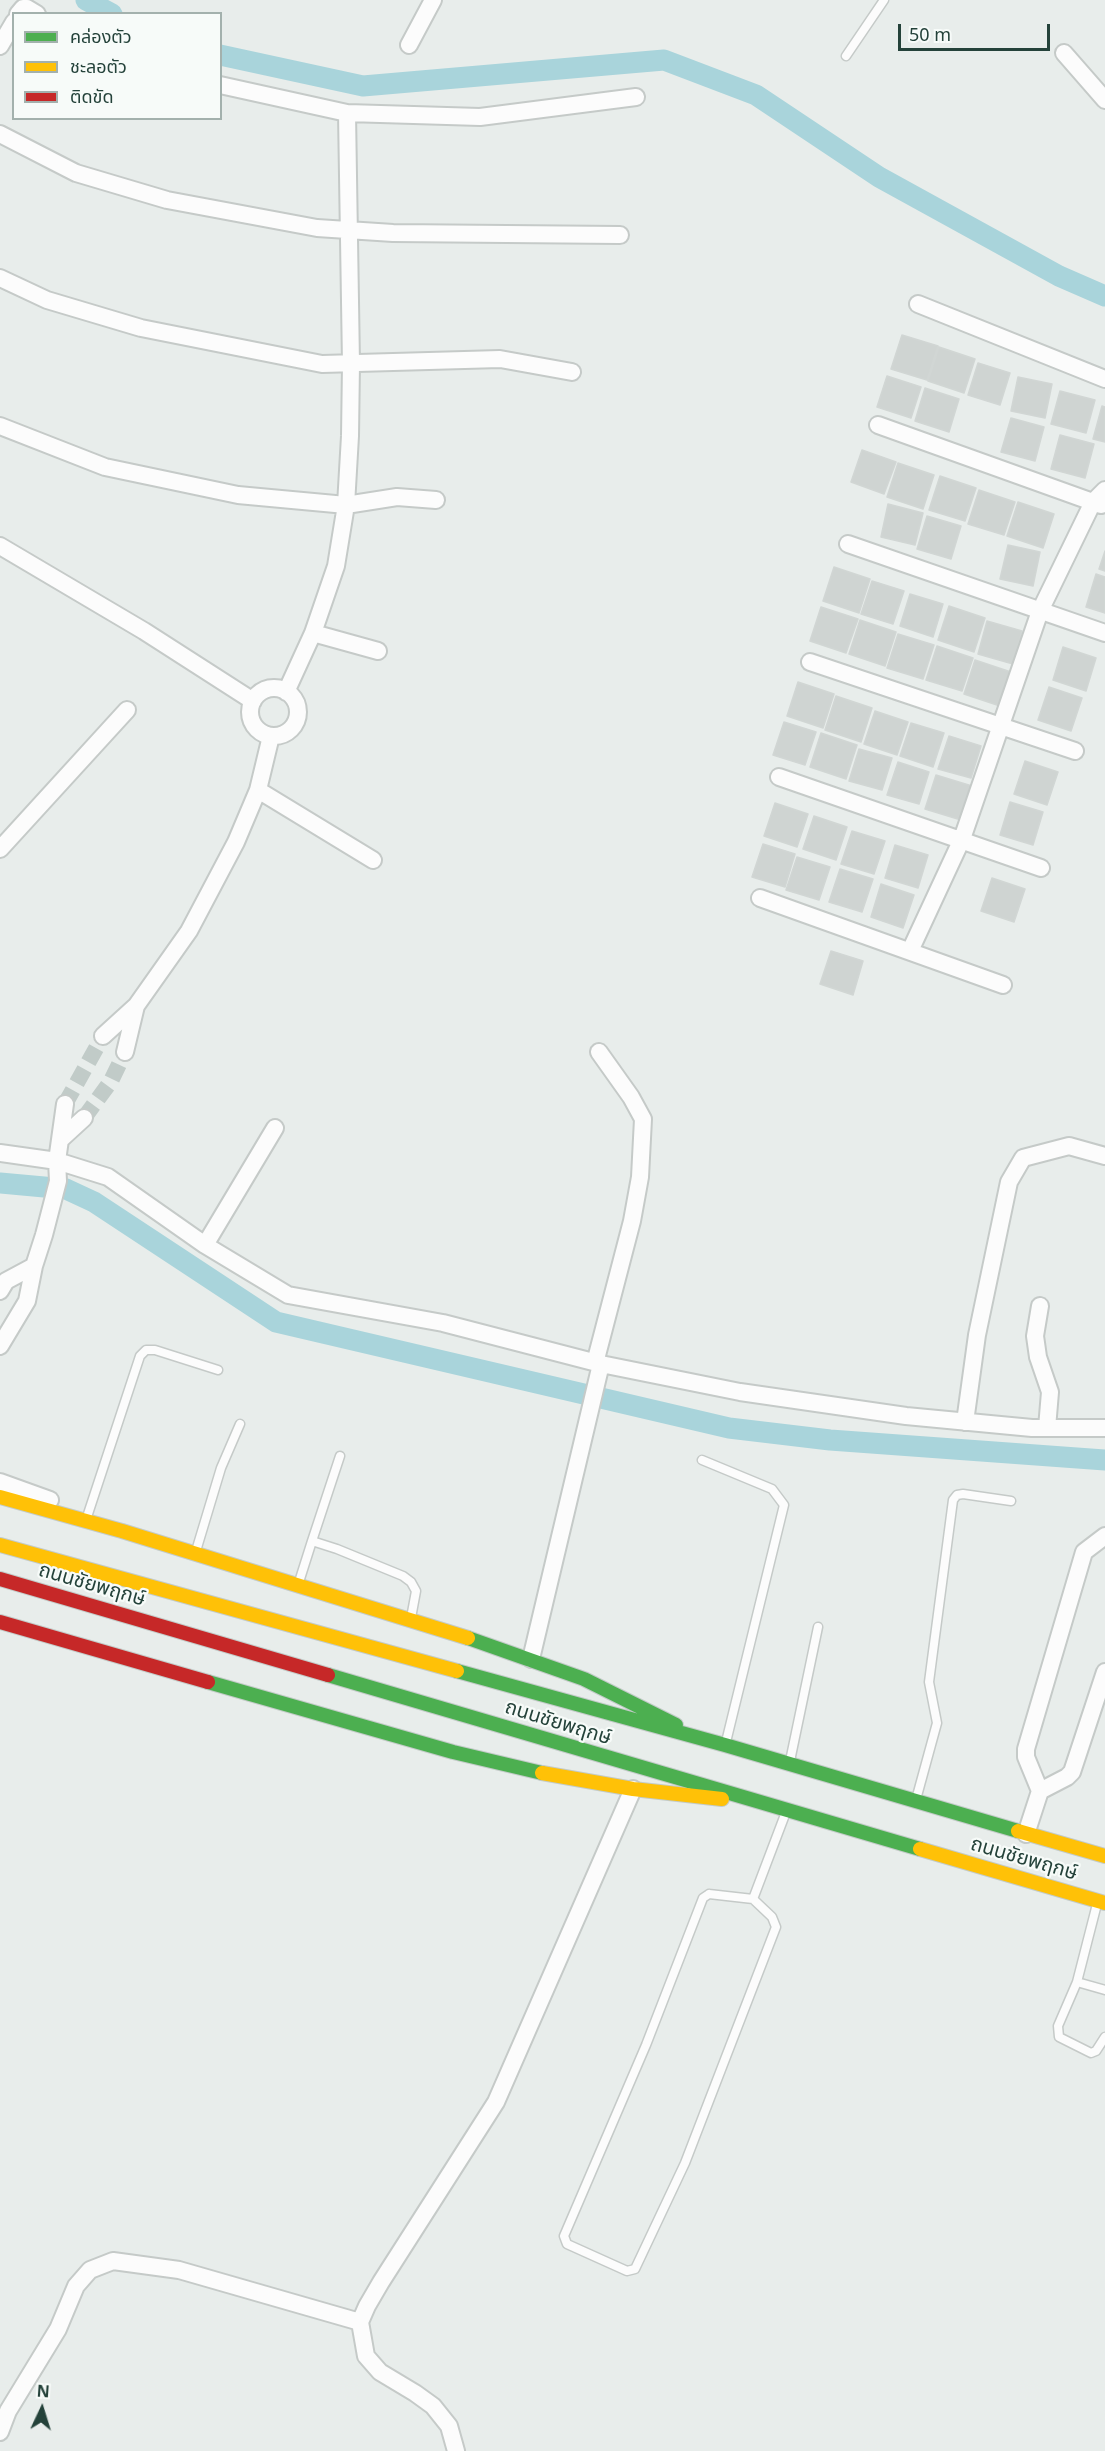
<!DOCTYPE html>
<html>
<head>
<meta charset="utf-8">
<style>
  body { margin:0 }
  #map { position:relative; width:1105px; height:2451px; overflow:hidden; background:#e8edeb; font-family:"Noto Sans","Noto Sans Thai",sans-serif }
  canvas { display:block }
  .legend { position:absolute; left:12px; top:12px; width:210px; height:108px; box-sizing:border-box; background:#f7fbf9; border:2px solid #a3b1ad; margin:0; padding:8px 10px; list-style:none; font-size:18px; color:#24423a }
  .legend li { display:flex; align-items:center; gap:12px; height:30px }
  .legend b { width:30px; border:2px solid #a3b1ad }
  .north { position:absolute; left:12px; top:2379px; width:60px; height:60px; -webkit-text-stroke:4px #f7fbf9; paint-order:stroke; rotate:4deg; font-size:16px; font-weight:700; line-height:24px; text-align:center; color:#24423a }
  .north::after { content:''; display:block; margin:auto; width:21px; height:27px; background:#24423a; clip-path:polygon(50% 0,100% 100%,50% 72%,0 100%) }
  .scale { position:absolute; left:898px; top:24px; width:152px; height:27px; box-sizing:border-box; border:3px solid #24423a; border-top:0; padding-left:8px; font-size:18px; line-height:21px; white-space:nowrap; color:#24423a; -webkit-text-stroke:4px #f7fbf9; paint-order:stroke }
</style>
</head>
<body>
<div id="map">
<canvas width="1105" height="2451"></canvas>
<ul class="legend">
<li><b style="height:8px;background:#4caf50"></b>คล่องตัว</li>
<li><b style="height:8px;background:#ffc107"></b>ชะลอตัว</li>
<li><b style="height:8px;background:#c62828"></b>ติดขัด</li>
</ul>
<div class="north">N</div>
<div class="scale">50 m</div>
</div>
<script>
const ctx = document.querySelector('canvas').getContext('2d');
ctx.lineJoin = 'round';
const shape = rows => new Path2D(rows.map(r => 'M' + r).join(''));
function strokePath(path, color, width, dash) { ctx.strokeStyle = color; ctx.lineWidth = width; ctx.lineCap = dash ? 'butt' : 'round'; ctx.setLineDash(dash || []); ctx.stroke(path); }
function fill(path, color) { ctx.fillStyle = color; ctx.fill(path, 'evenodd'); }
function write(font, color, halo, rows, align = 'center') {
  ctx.font = font + ' "Noto Sans","Noto Sans Thai",sans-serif'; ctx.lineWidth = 4.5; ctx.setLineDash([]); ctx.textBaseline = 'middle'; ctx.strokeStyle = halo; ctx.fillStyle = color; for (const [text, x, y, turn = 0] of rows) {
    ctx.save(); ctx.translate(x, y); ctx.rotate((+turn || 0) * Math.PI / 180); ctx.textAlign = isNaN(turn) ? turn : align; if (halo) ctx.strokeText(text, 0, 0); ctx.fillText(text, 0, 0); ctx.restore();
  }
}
const canal = shape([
  [86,0,112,14],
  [220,55,363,86,664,60,756,95,879,177,1059,276,1105,296],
  [0,1183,66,1189,94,1202,276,1322,729,1428,830,1440,1105,1460]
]);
const building = shape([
  [902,335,938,346,927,380,891,369,902,335],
  [939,347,975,359,964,393,928,381,939,347],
  [978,363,1010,373,1000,405,968,395,978,363],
  [887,376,921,387,911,418,877,407,887,376],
  [1018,377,1052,384,1045,418,1011,411,1018,377],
  [925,388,959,399,949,432,915,421,925,388],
  [1060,391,1095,400,1086,433,1051,424,1060,391],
  [1102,406,1105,407,1105,442,1093,439,1102,406],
  [1011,418,1044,427,1035,461,1001,452,1011,418],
  [1060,435,1094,444,1085,478,1051,469,1060,435],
  [862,450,896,462,884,494,851,482,862,450],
  [898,463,934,475,923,509,887,497,898,463],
  [940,476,976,488,965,521,929,510,940,476],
  [979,490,1015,502,1004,535,968,524,979,490],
  [1018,502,1054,514,1043,548,1007,536,1018,502],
  [888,504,923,513,915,545,881,537,888,504],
  [927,516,961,526,951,559,917,549,927,516],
  [1008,545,1040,552,1033,586,1000,579,1008,545],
  [1105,551,1105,571,1099,569,1105,551],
  [834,567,870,579,859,613,823,601,834,567],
  [1096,574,1105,577,1105,613,1086,607,1096,574],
  [872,581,904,591,893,624,861,614,872,581],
  [910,594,943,604,933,637,900,626,910,594],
  [949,606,985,618,974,652,938,640,949,606],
  [821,607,858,619,846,653,810,641,821,607],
  [860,620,896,632,885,666,849,654,860,620],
  [987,621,1022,631,1013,664,978,654,987,621],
  [898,634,934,645,923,679,887,668,898,634],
  [937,646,973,658,962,691,926,680,937,646],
  [1063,647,1096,658,1086,691,1053,680,1063,647],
  [975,660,1011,672,1000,706,964,694,975,660],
  [798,682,834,694,823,728,787,716,798,682],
  [1049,687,1082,698,1071,731,1038,720,1049,687],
  [836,696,872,708,861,742,825,730,836,696],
  [875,711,908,722,897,755,864,744,875,711],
  [784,722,816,732,805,765,773,755,784,722],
  [911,723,944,733,933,767,900,756,911,723],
  [821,733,857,745,846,779,810,767,821,733],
  [949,736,981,746,971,778,938,769,949,736],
  [859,749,892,758,882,790,849,781,859,749],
  [1025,761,1058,772,1047,805,1014,794,1025,761],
  [898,762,929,772,919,804,887,795,898,762],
  [936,775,972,786,961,820,925,809,936,775],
  [1010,802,1043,812,1033,845,1000,835,1010,802],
  [775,803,808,814,797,847,764,836,775,803],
  [814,816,847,827,836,860,803,849,814,816],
  [852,831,885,841,874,874,841,864,852,831],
  [763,844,795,854,785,887,752,877,763,844],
  [895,845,928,855,918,888,885,878,895,845],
  [797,857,830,867,819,900,786,890,797,857],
  [840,869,873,879,862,912,829,902,840,869],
  [992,878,1025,889,1014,922,981,911,992,878],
  [881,884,914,895,903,928,871,917,881,884],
  [831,951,863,961,853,995,820,984,831,951]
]);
const streetTunnel = shape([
  [65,1104,103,1036],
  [84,1118,111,1081,125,1052]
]);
const lane = shape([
  [846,56,884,0],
  [702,1460,772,1489,784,1505,726,1742],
  [86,1520,140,1356,146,1350,155,1350,218,1370],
  [312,1541,340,1456],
  [196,1551,221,1468,240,1424],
  [299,1582,312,1541,337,1549,403,1576,411,1582,416,1591,411,1618],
  [790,1761,818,1627],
  [917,1796,937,1723,929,1682,953,1500,957,1495,963,1494,1011,1501],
  [709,1894,753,1899,772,1917,776,1927,685,2163,635,2269,627,2271,567,2244,564,2236,646,2045,703,1898,709,1894],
  [753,1899,786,1812],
  [1097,1904,1077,1982,1058,2026,1059,2037,1091,2053,1096,2051,1105,2037],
  [1077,1982,1105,1990]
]);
const street = shape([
  [18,14,23,8,27,8,37,14],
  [409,45,433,0],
  [0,46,14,22],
  [1064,53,1105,100],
  [220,85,347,113,480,117,636,97],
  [0,134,76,173,167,200,317,228,393,233,620,235],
  [0,278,47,300,141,328,322,364,500,359,572,372],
  [918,304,1105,379],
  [878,425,1101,505],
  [0,426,105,467,238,495,346,505,397,497,436,500],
  [848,544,1105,633],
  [0,546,144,631,253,701],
  [313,633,378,651],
  [810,662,1075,751],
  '250 712a24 24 0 1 1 48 0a24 24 0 1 1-48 0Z',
  [286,692,313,633,336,566,346,505,350,436,351,364,347,113],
  [779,777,1041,868],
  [258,790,373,860],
  [0,849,127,710],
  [760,898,1003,985],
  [910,951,962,839,1040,611,1093,502,1105,490],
  [103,1036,136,1006,189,931,236,842,258,790,271,736],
  [125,1052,136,1006],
  [60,1140,84,1118],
  [0,1153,57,1161,108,1177,205,1245,288,1295,443,1323,601,1364,740,1392,906,1416,1032,1428,1105,1428],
  [205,1245,275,1128],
  [0,1291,6,1281,34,1266],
  [1040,1306,1035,1336,1038,1357,1050,1392,1047,1428],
  [0,1346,27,1301,34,1266,44,1235,58,1181,57,1161,65,1104],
  [595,1363,632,1221,640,1177,643,1119,631,1097,599,1052],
  [965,1422,977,1335,1009,1182,1023,1158,1069,1146,1105,1156],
  [0,1482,50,1500],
  [531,1659,601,1364],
  [1040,1791,1067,1777,1072,1772,1105,1672],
  [1026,1834,1040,1791,1026,1757,1026,1749,1084,1552,1105,1536],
  [0,2432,8,2411,58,2329,76,2286,90,2270,113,2261,179,2270,360,2322],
  [456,2451,449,2426,433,2406,415,2393,380,2372,366,2356,360,2322,367,2306,381,2282,496,2102,633,1789]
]);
const fast = shape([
  [468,1638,584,1679,676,1725],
  [457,1671,725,1745,1018,1831],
  [328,1675,920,1849],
  [208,1682,453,1752,542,1773]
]);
const slow = shape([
  [0,1497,122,1531,468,1638],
  [0,1545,457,1671],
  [542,1773,633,1789,722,1799],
  [1018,1831,1105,1856],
  [920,1849,1105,1903]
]);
const jam = shape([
  [0,1579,328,1675],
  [0,1622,208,1682]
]);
const streetNames = [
  ["ถนนชัยพฤกษ์",92,1585,16],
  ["ถนนชัยพฤกษ์",558,1723,17],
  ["ถนนชัยพฤกษ์",1024,1859,16]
];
strokePath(canal, '#a9d4db', 21);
fill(building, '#cfd4d2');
strokePath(building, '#d1d6d4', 1.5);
strokePath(streetTunnel, '#c1cbc8', 16, [16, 8]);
strokePath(lane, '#c5cac8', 11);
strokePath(street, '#c5cac8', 20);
strokePath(fast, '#c3cbc8', 16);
strokePath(slow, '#c3cbc8', 16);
strokePath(jam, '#c3cbc8', 16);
strokePath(lane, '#fcfcfc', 8);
strokePath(street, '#fcfcfc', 16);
strokePath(fast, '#4caf50', 14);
strokePath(slow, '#ffc107', 14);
strokePath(jam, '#c62828', 14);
write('20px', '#24423a', '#f7fbf9', streetNames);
</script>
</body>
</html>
